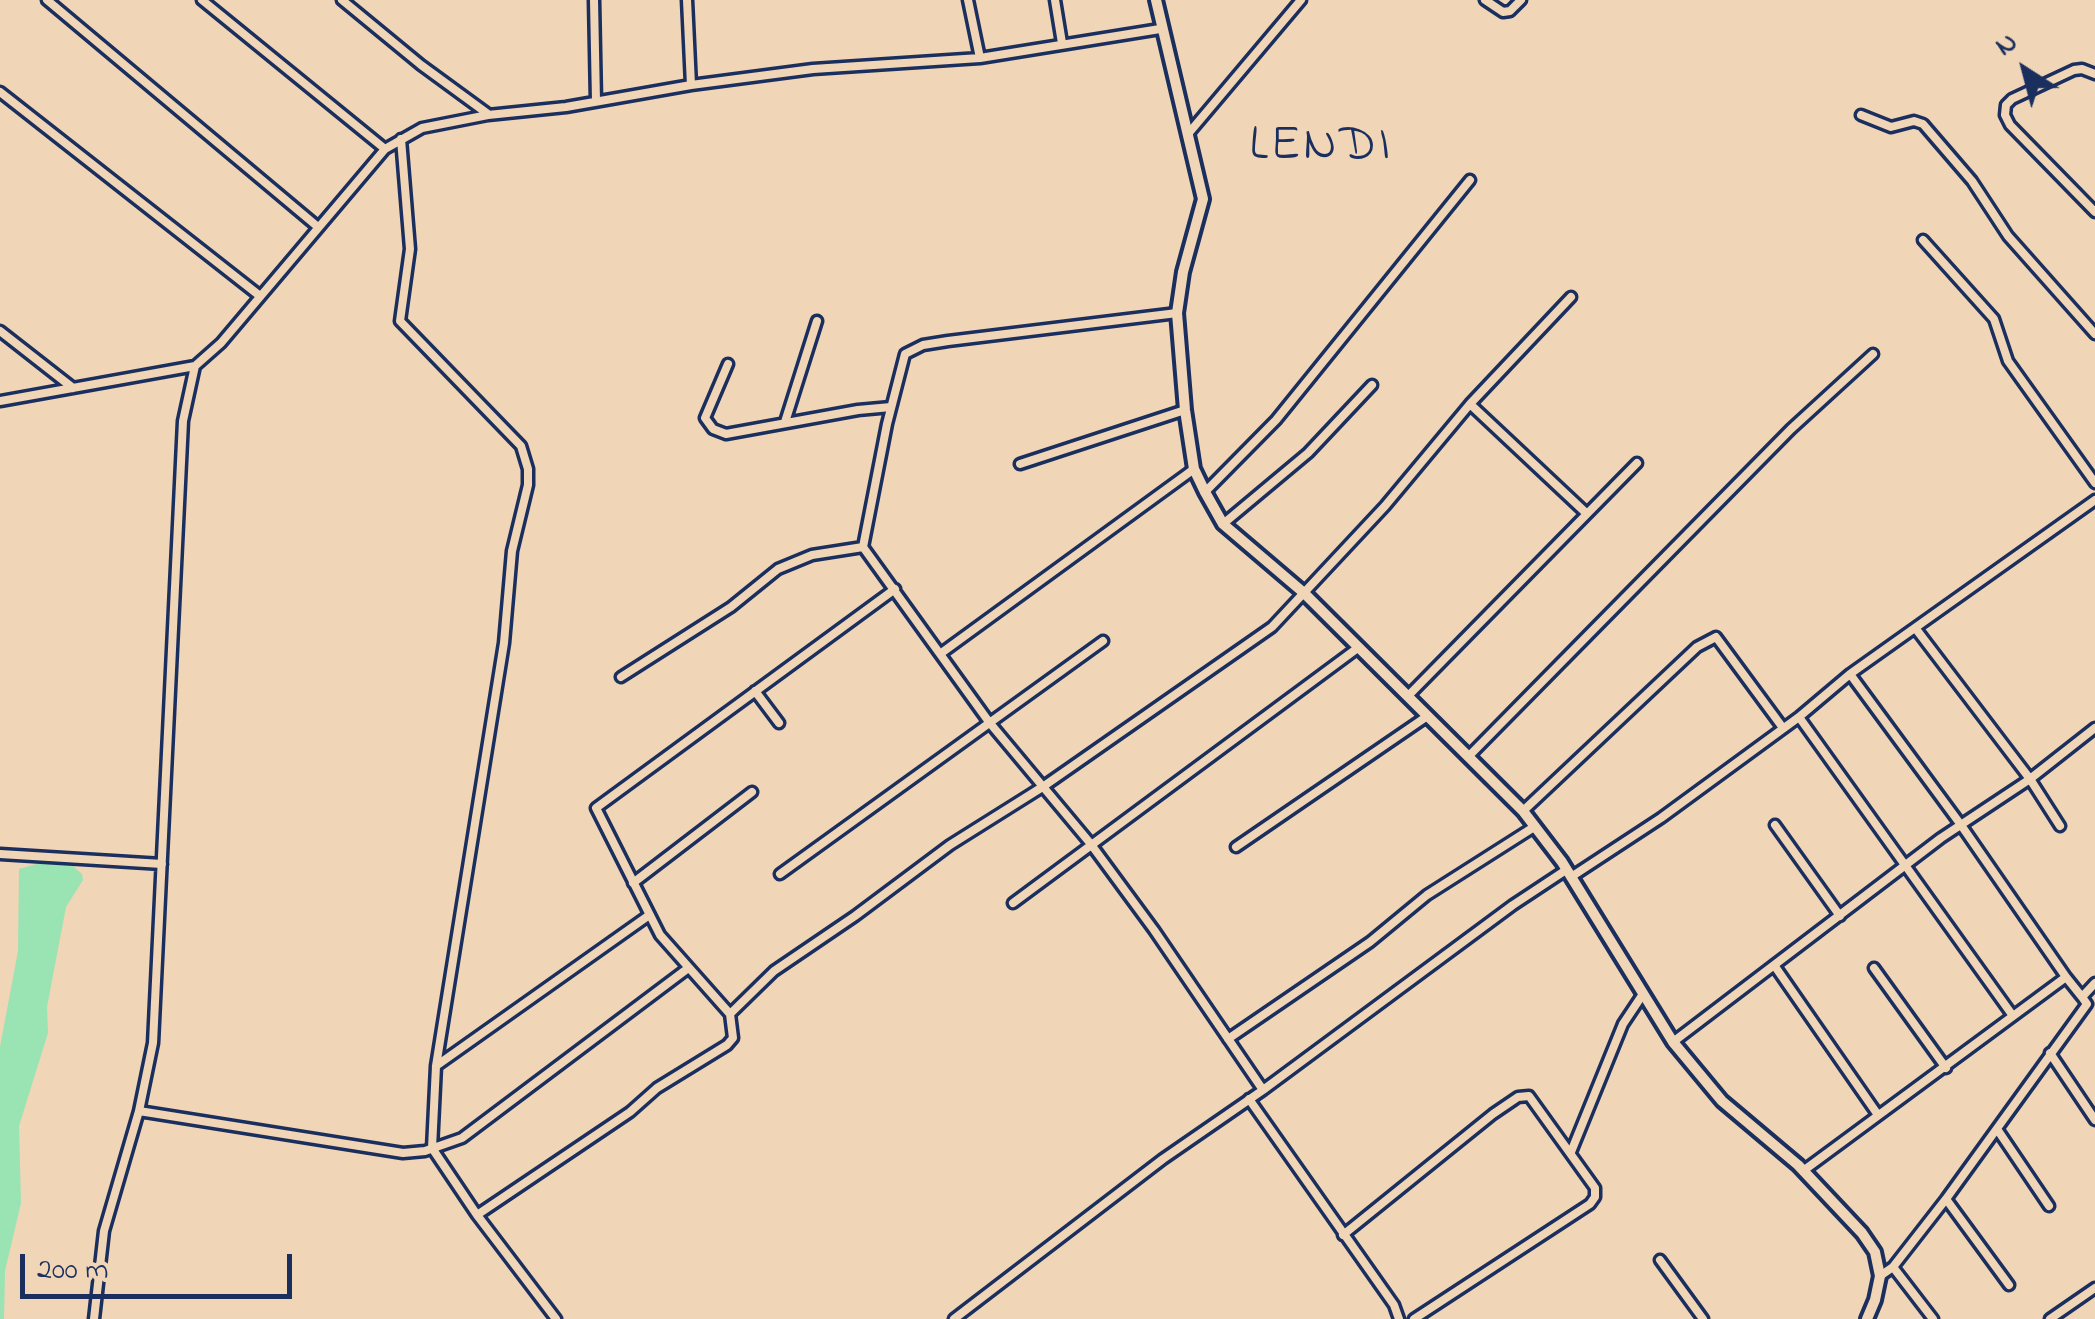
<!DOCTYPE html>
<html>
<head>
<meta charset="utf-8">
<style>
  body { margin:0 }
  #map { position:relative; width:2095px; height:1319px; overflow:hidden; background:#f0d5b7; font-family:"Indie Flower",sans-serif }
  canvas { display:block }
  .north { position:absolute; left:1975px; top:20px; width:100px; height:100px; -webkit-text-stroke:8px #f0d5b7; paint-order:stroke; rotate:324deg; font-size:28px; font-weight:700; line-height:40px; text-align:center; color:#1b2f5e }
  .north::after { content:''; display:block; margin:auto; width:35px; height:45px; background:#1b2f5e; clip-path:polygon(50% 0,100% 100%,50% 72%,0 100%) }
  .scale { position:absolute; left:20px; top:1254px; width:272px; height:45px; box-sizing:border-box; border:5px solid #1b2f5e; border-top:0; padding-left:12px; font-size:30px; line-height:35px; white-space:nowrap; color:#1b2f5e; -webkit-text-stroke:8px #f0d5b7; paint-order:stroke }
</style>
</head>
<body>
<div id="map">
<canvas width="2095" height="1319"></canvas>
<div class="north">N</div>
<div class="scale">200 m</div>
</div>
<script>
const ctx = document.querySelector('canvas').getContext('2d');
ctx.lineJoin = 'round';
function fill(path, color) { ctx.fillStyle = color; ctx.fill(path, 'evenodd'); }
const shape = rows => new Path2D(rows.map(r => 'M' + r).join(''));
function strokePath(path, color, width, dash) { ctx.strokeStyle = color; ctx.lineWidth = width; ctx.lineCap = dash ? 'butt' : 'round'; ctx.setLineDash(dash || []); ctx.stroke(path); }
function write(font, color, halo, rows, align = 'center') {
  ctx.font = font + ' "Indie Flower",sans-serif'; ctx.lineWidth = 10; ctx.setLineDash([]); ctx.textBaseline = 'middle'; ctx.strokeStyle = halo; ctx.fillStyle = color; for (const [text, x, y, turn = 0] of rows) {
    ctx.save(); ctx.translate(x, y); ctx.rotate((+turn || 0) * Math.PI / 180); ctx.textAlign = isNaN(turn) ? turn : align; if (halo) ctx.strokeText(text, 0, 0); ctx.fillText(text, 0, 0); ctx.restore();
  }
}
const green = shape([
  [43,862,73,866,82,874,83,880,66,907,47,1007,48,1033,19,1126,21,1203,5,1271,4,1319,0,1319,0,1047,18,951,19,869]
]);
const street = shape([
  [47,0,318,227],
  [202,0,385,149],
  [342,0,421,65,488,114],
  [594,0,596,101],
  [687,0,691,85],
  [968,0,980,58],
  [1055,0,1062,43],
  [1485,0,1503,12,1510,11,1521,0],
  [2095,74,2082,69,2074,70,2012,99,2006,105,2005,115,2010,125,2095,212],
  [0,92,260,296],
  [1861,115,1891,127,1914,121,1923,124,1972,181,2008,236,2095,334],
  [1188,134,1301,0],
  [401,139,410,249,400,321,521,446,528,469,528,485,512,551,504,643,436,1066,432,1148,477,1215,556,1319],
  [1923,240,1994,319,2008,361,2095,483],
  [1177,313,948,341,923,345,905,354,887,424,863,547,989,722,1090,843,1154,930,1263,1090],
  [0,331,73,388],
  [728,364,705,418,713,429,726,434,858,410,891,407],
  [0,401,195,366],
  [1470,404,1585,512],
  [785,422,817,321],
  [1020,464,1185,410],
  [1205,492,1276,420,1470,180],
  [1223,524,1308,453,1372,385],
  [1916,629,2030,779,2060,826],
  [940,654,1194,469],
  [1850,674,1961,825,2066,977],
  [621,677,731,607,778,569,812,555,863,547],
  [755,691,779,723],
  [1408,696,1637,463],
  [1799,717,2013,1016],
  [1468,757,1791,429,1873,354],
  [1523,811,1697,647,1716,637,1783,728],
  [1775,825,1840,916],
  [1236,847,1426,717],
  [0,854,162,864],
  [780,874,1103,641],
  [1571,877,1661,818,1799,717,1850,674,2095,500],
  [633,883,752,792],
  [1013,903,1359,647],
  [1774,965,1878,1115],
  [1874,968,1946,1068],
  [730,1014,660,935,596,808,895,589],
  [1228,1039,1370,942,1427,895,1534,827],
  [1673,1042,1941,838,2030,779,2095,728],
  [2050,1053,2095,1120],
  [436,1066,648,916],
  [1249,1099,1394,1305,1399,1319],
  [139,1111,403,1153,425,1151,462,1138,687,969],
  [1997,1129,2049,1206],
  [1571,1152,1623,1024,1643,994],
  [1803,1171,2066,977,2082,997,2095,983],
  [1946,1199,2009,1285],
  [477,1215,630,1112,657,1088,727,1045,733,1038,730,1014,774,971,855,916,950,845,1044,786,1272,627,1385,506,1470,404,1571,297],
  [1343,1235,1493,1114,1518,1097,1529,1096,1595,1188,1595,1197,1590,1204,1414,1319],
  [1660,1260,1703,1319],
  [1893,1267,1933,1319],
  [1880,1276,1893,1267,1946,1199,2087,1004,2082,997],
  [94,1319,104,1231,139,1111,153,1043,183,421,195,366,221,343,385,149,422,128,488,115,566,107,691,85,813,69,980,58,1160,29],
  [954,1319,1163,1159,1263,1090,1513,905,1566,870],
  [2050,1319,2095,1288]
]);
const secondary = shape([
  [1156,0,1203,199,1183,272,1177,313,1185,410,1194,469,1205,492,1223,524,1304,593,1523,811,1562,862,1673,1042,1722,1101,1798,1165,1862,1233,1875,1252,1880,1276,1875,1300,1867,1319]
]);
const quarterNames = [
  ["LENDI",1321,150]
];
fill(green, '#9ae3b2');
strokePath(street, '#1b2f5e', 15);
strokePath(secondary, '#1b2f5e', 18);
strokePath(street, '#f0d5b7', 8);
strokePath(secondary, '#f0d5b7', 10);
ctx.letterSpacing = '2.5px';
write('50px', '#1b2f5e', '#f0d5b7', quarterNames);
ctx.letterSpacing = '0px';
</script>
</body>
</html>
